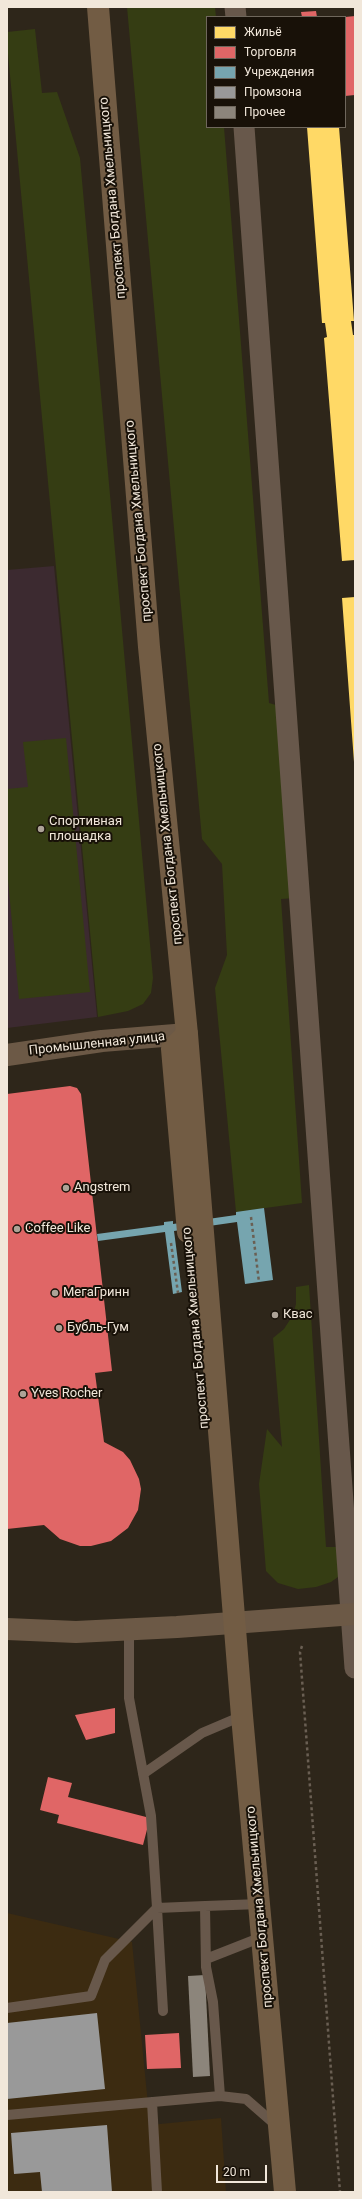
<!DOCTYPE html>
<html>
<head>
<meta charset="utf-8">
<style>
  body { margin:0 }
  #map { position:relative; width:362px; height:2199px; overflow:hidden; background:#2e261a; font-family:Roboto,sans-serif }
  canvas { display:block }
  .frame { position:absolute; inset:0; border:8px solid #f1e7da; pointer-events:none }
  .legend { position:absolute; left:206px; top:16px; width:140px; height:112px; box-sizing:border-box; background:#181108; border:1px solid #6f675c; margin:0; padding:5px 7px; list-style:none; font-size:12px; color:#f1e7da }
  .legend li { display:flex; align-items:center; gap:8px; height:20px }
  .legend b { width:20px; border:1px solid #6f675c }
  .scale { position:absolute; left:216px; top:2165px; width:51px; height:18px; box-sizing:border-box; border:2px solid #f1e7da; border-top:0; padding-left:5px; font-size:12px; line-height:14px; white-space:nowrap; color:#f1e7da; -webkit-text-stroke:3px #181108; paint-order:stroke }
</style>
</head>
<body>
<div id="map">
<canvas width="362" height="2199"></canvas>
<div class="frame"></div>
<ul class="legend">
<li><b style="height:11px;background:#ffd966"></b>Жильё</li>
<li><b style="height:11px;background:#e06666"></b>Торговля</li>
<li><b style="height:11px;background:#76a5af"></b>Учреждения</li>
<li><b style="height:11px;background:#999"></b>Промзона</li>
<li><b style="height:11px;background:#8c857b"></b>Прочее</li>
</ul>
<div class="scale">20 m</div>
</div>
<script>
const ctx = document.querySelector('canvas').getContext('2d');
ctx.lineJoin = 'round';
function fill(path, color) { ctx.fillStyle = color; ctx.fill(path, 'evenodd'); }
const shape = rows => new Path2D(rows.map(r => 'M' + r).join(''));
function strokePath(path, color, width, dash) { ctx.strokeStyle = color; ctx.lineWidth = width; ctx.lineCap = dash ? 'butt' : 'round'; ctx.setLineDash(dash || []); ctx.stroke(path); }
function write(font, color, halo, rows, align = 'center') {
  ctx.font = font + ' Roboto,sans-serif'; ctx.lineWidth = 4; ctx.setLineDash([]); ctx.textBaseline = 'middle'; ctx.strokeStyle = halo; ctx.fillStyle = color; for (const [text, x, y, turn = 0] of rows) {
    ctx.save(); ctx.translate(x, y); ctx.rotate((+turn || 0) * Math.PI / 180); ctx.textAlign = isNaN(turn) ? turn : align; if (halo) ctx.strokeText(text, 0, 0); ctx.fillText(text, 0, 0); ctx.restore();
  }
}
const commercial = shape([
  [54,566,97,1017,7,1028,7,570]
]);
const built = shape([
  [7,1913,132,1942,150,2125,221,2118,226,2192,7,2192]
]);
const green = shape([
  [127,7,215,7,216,17,207,17,207,127,224,127,269,703,283,707,296,898,281,899,302,1203,236,1212,215,988,227,955,222,864,202,839],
  [35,29,42,93,57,92,80,158,153,978,151,993,143,1004,128,1011,98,1017,7,43,7,32],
  [66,738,90,992,19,999,7,869,7,789,28,787,23,742],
  [309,1285,326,1547,344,1547,342,1570,338,1577,331,1582,316,1587,298,1589,278,1583,266,1571,259,1484,267,1429,282,1447,273,1338,284,1329,293,1315,296,1304,296,1287]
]);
const homes = shape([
  [307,127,339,127,354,321,351,321,353,335,355,335,355,560,342,561,324,338,327,337,325,323,322,323],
  [355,597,355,762,354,762,342,598]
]);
const shops = shape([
  [316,11,317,17,302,17,301,12],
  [355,16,355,95,345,96,345,17],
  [70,1086,77,1088,81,1094,112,1371,95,1373,104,1442,123,1452,130,1460,139,1479,141,1489,138,1510,128,1528,111,1541,91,1546,80,1546,60,1539,44,1525,7,1529,7,1094],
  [115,1708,115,1733,86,1740,75,1715],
  [48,1777,72,1783,68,1797,150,1818,143,1845,57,1823,59,1815,40,1810],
  [179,2033,181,2068,147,2069,145,2035]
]);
const public = shape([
  [264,1208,273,1280,245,1284,237,1222,174,1231,182,1292,173,1294,165,1232,98,1241,97,1234,164,1225,164,1222,173,1221,173,1224,236,1215,236,1212]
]);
const industry = shape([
  [97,2013,105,2089,7,2099,7,2023],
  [107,2125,112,2192,42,2192,40,2172,14,2174,11,2133]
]);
const building = shape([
  [205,1975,210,2076,193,2077,188,1976]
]);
const path = shape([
  [251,1217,259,1282],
  [171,1243,178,1293],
  [302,1646,300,1652,340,2192]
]);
const lane = shape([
  [129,1628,129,1698,151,1816,157,1908,205,1906,206,1967,213,2002,220,2096,246,2099,277,2126],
  [143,1774,202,1733,242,1716],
  [205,1906,260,1904],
  [157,1908,163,2011],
  [206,1959,262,1937],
  [7,2008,91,1996,105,1960,157,1908],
  [152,2102,157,2192],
  [7,2115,220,2096]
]);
const street = shape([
  [235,7,236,17],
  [244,127,355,1668]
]);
const secondary = shape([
  [7,1055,102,1041,187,1034],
  [7,1629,76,1632,177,1627,355,1614]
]);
const primary = shape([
  [98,7,149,647,187,1034,242,1716,285,2192],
  [187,1034,172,1049,188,1232]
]);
const markers = [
  [41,829,4,"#ada397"],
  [66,1188,4,"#ada397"],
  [17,1229,4,"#ada397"],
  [55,1293,4,"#ada397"],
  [275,1315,4,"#ada397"],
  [59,1328,4,"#ada397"],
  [23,1394,4,"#ada397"]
];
const streetNames = [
  ["проспект Богдана Хмельницкого",113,198,-95],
  ["проспект Богдана Хмельницкого",139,521,-95],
  ["проспект Богдана Хмельницкого",168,844,-96],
  ["Промышленная улица",97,1044,-6],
  ["проспект Богдана Хмельницкого",196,1328,-95],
  ["проспект Богдана Хмельницкого",260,1907,-95]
];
const poiNames = [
  ["Спортивная",49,822],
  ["площадка",49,837],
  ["Angstrem",74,1188],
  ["Coffee Like",25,1229],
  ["МегаГринн",63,1293],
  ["Квас",283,1315],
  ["Бубль-Гум",67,1328],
  ["Yves Rocher",31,1394]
];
fill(commercial, '#3c2a30');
fill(built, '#3c2b11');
fill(green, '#353d13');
fill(homes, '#ffd966');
fill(shops, '#e06666');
fill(public, '#76a5af');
fill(industry, '#999');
fill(building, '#8c857b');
strokePath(path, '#6a5f53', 2.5, [3, 3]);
strokePath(lane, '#68584b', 10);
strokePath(street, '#68584b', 21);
strokePath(secondary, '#6c5946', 22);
strokePath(primary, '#725c44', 22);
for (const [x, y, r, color] of markers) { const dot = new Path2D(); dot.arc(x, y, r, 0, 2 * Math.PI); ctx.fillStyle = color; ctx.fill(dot); strokePath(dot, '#181108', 1.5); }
write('13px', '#f1e7da', '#181108', streetNames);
write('13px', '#f1e7da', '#181108', poiNames, 'left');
</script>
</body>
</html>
